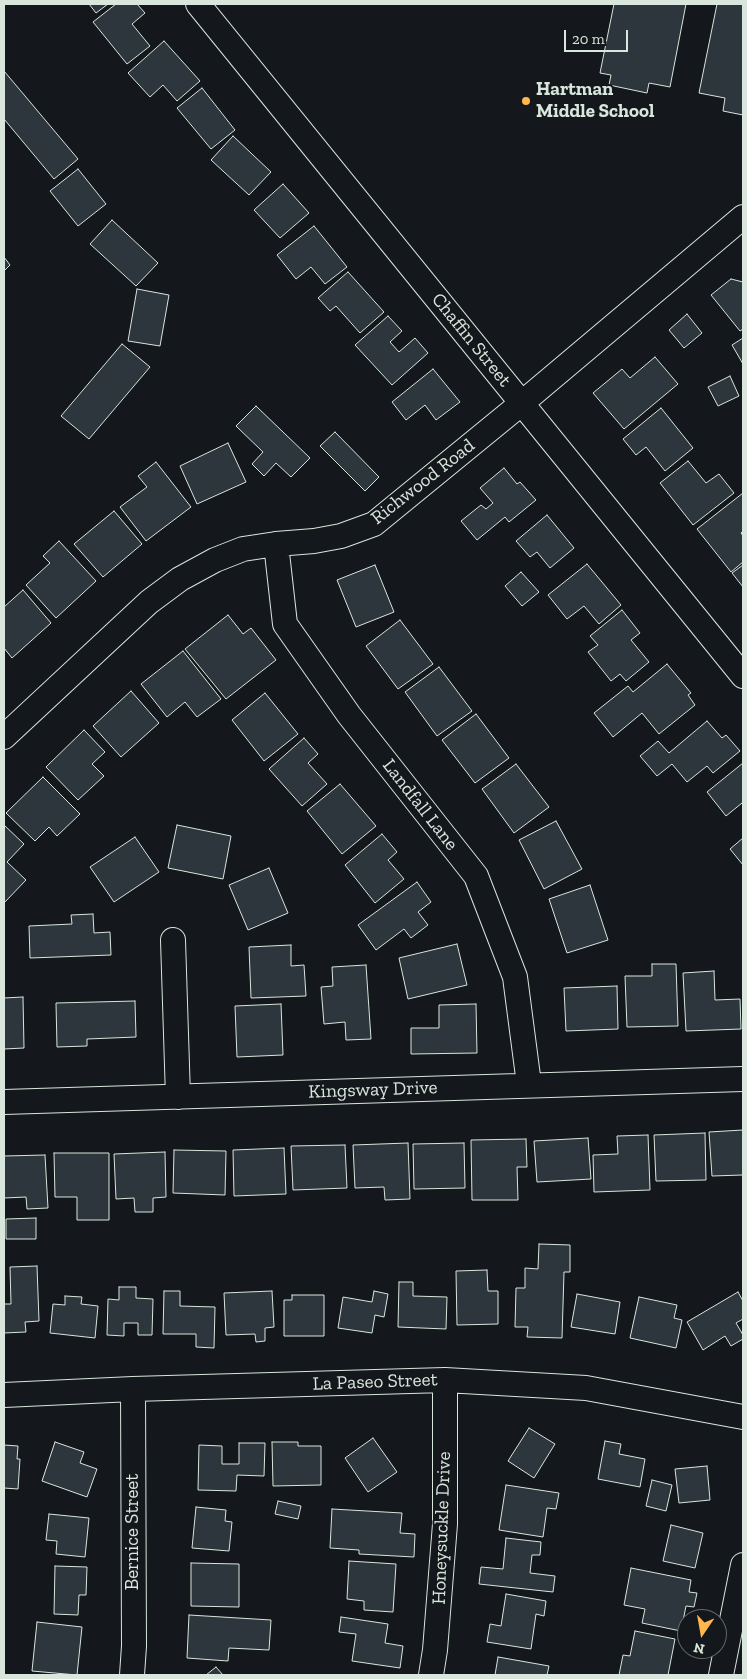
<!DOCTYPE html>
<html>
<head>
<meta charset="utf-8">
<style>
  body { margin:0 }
  #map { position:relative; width:747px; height:1679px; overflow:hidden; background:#14181c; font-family:"Zilla Slab",serif }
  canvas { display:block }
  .frame { position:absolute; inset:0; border:5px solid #d8e6dc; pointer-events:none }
  .north { position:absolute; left:677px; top:1609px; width:50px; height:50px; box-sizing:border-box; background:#14181c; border:1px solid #626a69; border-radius:50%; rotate:192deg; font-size:14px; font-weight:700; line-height:20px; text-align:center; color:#d8e6dc }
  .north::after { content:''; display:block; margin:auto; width:18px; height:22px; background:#ffb74d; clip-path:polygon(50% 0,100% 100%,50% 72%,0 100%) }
  .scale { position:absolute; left:564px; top:30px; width:64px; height:22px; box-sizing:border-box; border:2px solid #d8e6dc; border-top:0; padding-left:6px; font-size:15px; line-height:18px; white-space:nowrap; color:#d8e6dc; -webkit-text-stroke:4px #14181c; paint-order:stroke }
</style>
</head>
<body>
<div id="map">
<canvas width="747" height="1679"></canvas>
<div class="frame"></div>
<div class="north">N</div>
<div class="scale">20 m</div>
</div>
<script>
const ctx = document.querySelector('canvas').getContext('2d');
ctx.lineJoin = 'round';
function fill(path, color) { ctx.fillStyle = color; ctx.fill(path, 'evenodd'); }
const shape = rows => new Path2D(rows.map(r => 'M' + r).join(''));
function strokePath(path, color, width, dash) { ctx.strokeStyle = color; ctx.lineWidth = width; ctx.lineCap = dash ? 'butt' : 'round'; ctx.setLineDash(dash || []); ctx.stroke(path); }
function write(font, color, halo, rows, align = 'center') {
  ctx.font = font + ' "Zilla Slab",serif'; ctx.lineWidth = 4; ctx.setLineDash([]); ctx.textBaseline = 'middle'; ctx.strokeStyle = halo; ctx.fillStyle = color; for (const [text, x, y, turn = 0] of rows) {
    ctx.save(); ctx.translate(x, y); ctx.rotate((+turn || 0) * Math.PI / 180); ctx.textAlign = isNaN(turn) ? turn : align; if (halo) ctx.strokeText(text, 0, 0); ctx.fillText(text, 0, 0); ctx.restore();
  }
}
const building = shape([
  [89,4,108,4,96,13,89,4],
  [116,4,137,4,145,13,132,24,150,46,127,64,93,22,116,4],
  [614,4,686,4,670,87,649,83,647,93,609,85,611,75,600,73,614,4],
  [717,4,743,4,743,115,723,111,725,98,699,93,717,4],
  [164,41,200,81,177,101,163,85,150,97,128,73,164,41],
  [4,71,78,159,54,179,4,119,4,71],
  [202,88,235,130,211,149,177,108,202,88],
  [233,136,271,172,249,195,211,160,233,136],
  [78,169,106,204,78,226,50,191,78,169],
  [283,184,309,213,280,238,254,210,283,184],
  [112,220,158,263,136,286,90,244,112,220],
  [314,226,347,267,325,284,311,267,296,279,277,255,314,226],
  [4,257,10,265,4,271,4,257],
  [348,272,384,312,360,333,336,306,330,311,318,298,348,272],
  [731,279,743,282,743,329,740,331,711,295,731,279],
  [137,289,169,295,160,346,128,341,137,289],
  [687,314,702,333,684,348,669,330,687,314],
  [388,316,402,331,390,342,399,352,415,338,428,353,392,385,355,345,388,316],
  [743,338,743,364,732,345,743,338],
  [122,344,150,367,89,439,61,416,122,344],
  [655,357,678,384,624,429,593,393,622,369,630,378,655,357],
  [433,369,460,402,436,420,425,405,406,420,392,402,433,369],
  [730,376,739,396,718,406,708,387,730,376],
  [256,406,310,458,291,477,276,463,264,476,252,464,263,452,236,426,256,406],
  [661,408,693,448,665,471,646,447,636,455,623,439,661,408],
  [335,432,379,477,365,491,320,446,335,432],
  [228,443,246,482,197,504,180,466,228,443],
  [688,461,706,483,719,474,734,493,693,525,660,483,688,461],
  [156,462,191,507,146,541,120,507,147,487,138,476,156,462],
  [504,468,517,484,520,482,536,500,509,522,505,517,477,540,461,521,481,505,486,509,493,503,480,488,504,468],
  [743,493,743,531,741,533,743,536,743,562,731,572,697,529,743,493],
  [114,511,142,544,103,577,74,544,114,511],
  [547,515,574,548,550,568,537,552,530,557,516,541,547,515],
  [59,541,96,581,56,618,26,585,50,563,43,556,59,541],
  [587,564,621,605,599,624,584,606,567,619,548,595,587,564],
  [375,565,394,612,356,627,337,580,375,565],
  [743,565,743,587,732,573,743,565],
  [521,572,539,592,522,606,505,586,521,572],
  [23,590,51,623,12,658,4,648,4,607,23,590],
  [622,610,640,633,631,640,649,662,626,681,620,674,611,681,588,652,598,645,590,636,622,610],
  [228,615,243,634,251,628,276,660,226,699,185,649,228,615],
  [400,620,433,664,398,689,366,646,400,620],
  [183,651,221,699,197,717,185,702,167,717,141,684,183,651],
  [667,664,691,693,688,695,695,705,659,734,642,713,613,737,594,713,628,686,633,692,667,664],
  [439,667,472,711,437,736,405,692,439,667],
  [131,691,159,723,121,757,93,726,131,691],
  [265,693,298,734,264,761,232,720,265,693],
  [476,714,509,758,475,783,442,740,476,714],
  [707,721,722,738,726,735,740,751,713,773,707,766,687,782,672,764,657,776,640,756,658,741,669,753,707,721],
  [84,730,105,752,92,764,104,776,78,800,46,767,84,730],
  [304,738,318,754,308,763,327,784,302,806,269,769,304,738],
  [743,763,743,805,742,803,726,816,707,792,743,763],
  [516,764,549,807,514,833,482,789,516,764],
  [43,777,80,814,57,836,49,827,35,841,6,813,43,777],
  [340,784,376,826,342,854,307,811,340,784],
  [556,821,582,869,544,889,519,840,556,821],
  [4,825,24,844,7,862,26,880,4,903,4,825],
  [177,825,231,836,223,879,168,868,177,825],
  [382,834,397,852,388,860,404,879,375,903,345,865,382,834],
  [135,837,159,872,114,902,90,867,135,837],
  [743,838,743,865,730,849,743,838],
  [269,868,288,913,248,930,229,885,269,868],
  [417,882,431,902,418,912,428,925,411,938,404,929,376,950,358,925,417,882],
  [590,885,608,940,567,953,549,899,590,885],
  [93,914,94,933,110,932,111,955,30,958,29,926,72,924,71,915,93,914],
  [457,944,467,985,408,999,399,958,457,944],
  [291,945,291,966,304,965,306,996,251,998,249,947,291,945],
  [652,964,676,964,678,1026,627,1027,625,976,652,976,652,964],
  [366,965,371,1039,346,1040,345,1022,324,1024,321,987,333,986,332,967,366,965],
  [714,971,715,1000,740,999,741,1029,686,1031,683,973,714,971],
  [617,986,618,1029,566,1031,564,988,617,986],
  [23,997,24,1048,4,1049,4,998,23,997],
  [135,1001,136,1037,87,1039,87,1046,57,1047,56,1003,135,1001],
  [281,1004,283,1055,237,1057,235,1006,281,1004],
  [476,1004,477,1053,411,1054,411,1028,439,1028,439,1005,476,1004],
  [743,1130,743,1175,712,1176,709,1132,743,1130],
  [705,1133,706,1180,656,1181,654,1135,705,1133],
  [648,1135,650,1190,594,1192,593,1155,618,1154,617,1136,648,1135],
  [588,1138,591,1179,537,1182,534,1141,588,1138],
  [526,1139,527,1167,517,1167,518,1200,472,1200,471,1140,526,1139],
  [408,1143,410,1199,385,1200,384,1187,355,1188,353,1145,408,1143],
  [464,1143,465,1188,414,1189,413,1144,464,1143],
  [345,1145,347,1188,293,1190,291,1146,345,1145],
  [284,1148,286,1194,234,1196,233,1150,284,1148],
  [174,1150,226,1151,225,1195,173,1193,174,1150],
  [165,1152,166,1197,153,1198,153,1212,135,1212,134,1198,116,1199,114,1154,165,1152],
  [54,1153,109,1153,109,1220,77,1220,77,1197,55,1197,54,1153],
  [45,1155,48,1208,27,1209,26,1197,4,1198,4,1156,45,1155],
  [36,1218,36,1239,6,1239,6,1219,36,1218],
  [539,1244,570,1245,570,1272,564,1272,562,1338,527,1337,528,1327,515,1327,516,1288,525,1288,525,1268,538,1269,539,1244],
  [37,1266,39,1321,25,1322,26,1332,4,1333,4,1304,11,1304,10,1267,37,1266],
  [487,1270,488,1291,498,1291,498,1324,457,1325,456,1271,487,1270],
  [399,1282,413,1282,413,1296,447,1297,446,1329,398,1327,399,1282],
  [119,1287,136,1287,136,1298,153,1299,152,1335,138,1335,138,1323,124,1323,124,1336,107,1335,108,1299,119,1300,119,1287],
  [164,1291,180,1291,180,1306,215,1307,214,1348,196,1347,196,1334,163,1334,164,1291],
  [272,1291,274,1327,265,1328,265,1341,256,1342,255,1334,226,1335,224,1293,272,1291],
  [374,1291,388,1294,384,1317,375,1315,372,1333,338,1328,343,1297,372,1302,374,1291],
  [738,1292,743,1301,743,1319,736,1323,743,1335,743,1339,731,1346,725,1336,703,1350,687,1322,738,1292],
  [577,1294,620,1302,615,1334,571,1327,577,1294],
  [292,1295,324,1295,324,1336,284,1336,284,1300,292,1300,292,1295],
  [65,1296,82,1297,81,1304,98,1306,95,1338,50,1333,53,1304,65,1305,65,1296],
  [639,1297,677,1305,674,1318,682,1320,676,1348,630,1338,639,1297],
  [529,1428,555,1444,534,1478,508,1461,529,1428],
  [373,1438,397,1472,368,1492,345,1458,373,1438],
  [605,1441,621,1444,619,1454,645,1459,640,1487,598,1479,605,1441],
  [55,1442,84,1452,80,1463,97,1469,87,1497,42,1481,55,1442],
  [272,1442,298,1442,298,1446,321,1446,321,1485,273,1486,272,1442],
  [239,1443,265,1443,264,1476,237,1475,236,1491,198,1490,199,1445,222,1446,222,1464,239,1464,239,1443],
  [4,1445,18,1446,17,1459,20,1459,18,1489,4,1488,4,1445],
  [707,1466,710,1500,679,1503,675,1469,707,1466],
  [652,1480,672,1485,666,1511,646,1506,652,1480],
  [506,1485,559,1493,556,1509,547,1508,543,1537,499,1530,506,1485],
  [278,1501,301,1506,298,1519,275,1514,278,1501],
  [196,1507,226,1510,225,1521,232,1522,229,1551,192,1548,196,1507],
  [332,1509,402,1513,400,1533,415,1534,414,1557,359,1554,359,1550,330,1548,332,1509],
  [49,1514,89,1518,85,1557,56,1554,57,1541,46,1540,49,1514],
  [671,1525,703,1533,695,1568,663,1561,671,1525],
  [506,1538,541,1542,540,1555,532,1555,530,1573,555,1576,553,1592,479,1584,481,1567,503,1569,506,1538],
  [349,1561,396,1564,393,1612,364,1610,364,1601,347,1599,349,1561],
  [191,1563,239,1564,239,1607,191,1606,191,1563],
  [55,1566,87,1567,86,1595,79,1595,78,1615,54,1614,55,1566],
  [631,1568,691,1580,689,1592,697,1593,694,1607,686,1606,681,1631,642,1623,645,1609,624,1605,631,1568],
  [506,1594,546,1601,544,1616,536,1614,531,1649,487,1642,490,1624,501,1626,506,1594],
  [189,1615,271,1620,269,1650,229,1648,228,1661,187,1658,189,1615],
  [341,1617,388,1624,385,1643,403,1646,400,1668,352,1661,356,1634,339,1632,341,1617],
  [37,1622,82,1627,77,1675,32,1671,37,1622],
  [635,1631,675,1639,668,1675,619,1675,623,1655,630,1656,635,1631],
  [498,1657,549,1666,547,1675,495,1675,498,1657],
  [216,1667,223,1675,206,1675,216,1667]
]);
const minor = shape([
  [198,4,743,676],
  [276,544,285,624,349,715,476,876,515,977,529,1084],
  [4,737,149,602,180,579,215,560,243,549,276,544,314,541,341,536,374,524,522,403,743,217],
  [173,940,178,1097],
  [4,1102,743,1079],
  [4,1395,133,1389,445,1380,586,1388,743,1417],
  [132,1675,134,1646,133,1389],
  [431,1675,435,1650,445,1524,445,1380],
  [721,1675,743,1565]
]);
const markers = [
  [526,101,5,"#ffb74d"]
];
const poiNames = [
  ["Hartman",536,90],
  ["Middle School",536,112]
];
const streetNames = [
  ["Chaffin Street",471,340,51],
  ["Richwood Road",423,482,-38],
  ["Landfall Lane",420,805,52],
  ["Kingsway Drive",373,1090,-2],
  ["La Paseo Street",375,1382,-2],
  ["Honeysuckle Drive",442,1528,-88],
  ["Bernice Street",133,1532,-90]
];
fill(building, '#2c363c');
strokePath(building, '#d8e6dc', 1);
strokePath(minor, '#d8e6dc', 26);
strokePath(minor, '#14181c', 24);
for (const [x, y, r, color] of markers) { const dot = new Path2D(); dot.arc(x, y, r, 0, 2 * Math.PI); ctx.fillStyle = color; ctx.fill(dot); strokePath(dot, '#14181c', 2); }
write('bold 19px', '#d8e6dc', '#14181c', poiNames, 'left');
write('19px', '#d8e6dc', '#14181c', streetNames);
</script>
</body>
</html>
